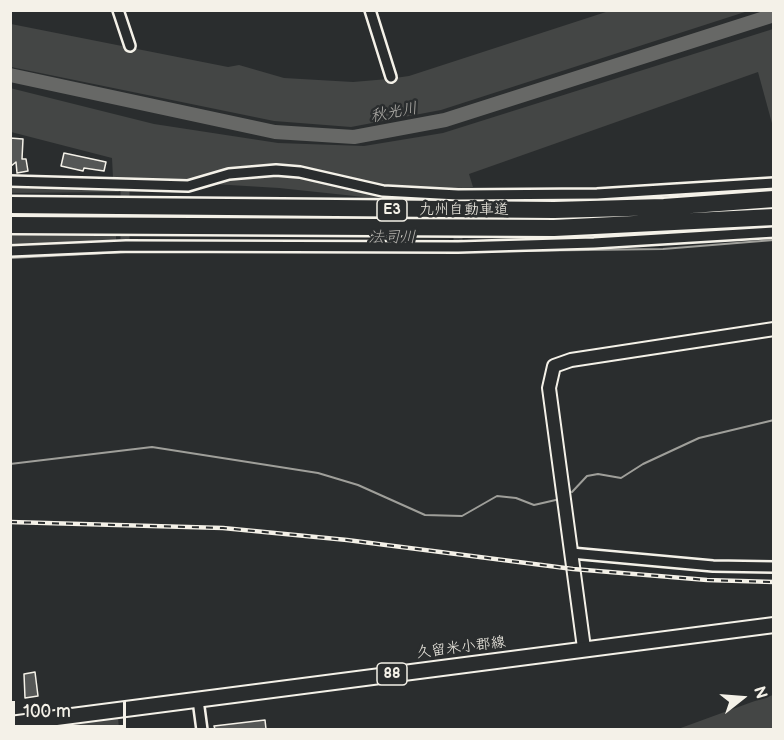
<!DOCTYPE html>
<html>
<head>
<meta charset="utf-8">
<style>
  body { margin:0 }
  #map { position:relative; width:784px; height:740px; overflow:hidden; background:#2a2d2e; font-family:"Balsamiq Sans",sans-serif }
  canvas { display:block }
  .frame { position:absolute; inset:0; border:12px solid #f4f1e8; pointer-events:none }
  .north { position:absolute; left:712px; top:668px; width:60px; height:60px; -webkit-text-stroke:4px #2a2d2e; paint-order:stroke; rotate:73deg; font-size:16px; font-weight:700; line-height:24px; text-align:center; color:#f4f1e8 }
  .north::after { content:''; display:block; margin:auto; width:21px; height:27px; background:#f4f1e8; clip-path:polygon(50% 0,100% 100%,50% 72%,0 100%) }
  .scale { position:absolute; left:12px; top:701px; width:114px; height:27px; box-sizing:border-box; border:3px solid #f4f1e8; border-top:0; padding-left:8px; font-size:18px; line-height:21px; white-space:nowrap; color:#f4f1e8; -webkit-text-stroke:4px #2a2d2e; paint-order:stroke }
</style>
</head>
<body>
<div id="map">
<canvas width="784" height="740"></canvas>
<div class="frame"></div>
<div class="north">N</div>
<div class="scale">100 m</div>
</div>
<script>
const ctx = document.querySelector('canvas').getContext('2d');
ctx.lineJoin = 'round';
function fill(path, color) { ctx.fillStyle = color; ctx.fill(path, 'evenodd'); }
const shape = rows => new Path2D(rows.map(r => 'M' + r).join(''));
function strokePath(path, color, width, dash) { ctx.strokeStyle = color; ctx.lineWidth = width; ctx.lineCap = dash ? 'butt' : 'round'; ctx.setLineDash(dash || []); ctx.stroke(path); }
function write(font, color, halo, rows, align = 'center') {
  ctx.font = font + ' "Balsamiq Sans","Klee One",sans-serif'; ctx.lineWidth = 5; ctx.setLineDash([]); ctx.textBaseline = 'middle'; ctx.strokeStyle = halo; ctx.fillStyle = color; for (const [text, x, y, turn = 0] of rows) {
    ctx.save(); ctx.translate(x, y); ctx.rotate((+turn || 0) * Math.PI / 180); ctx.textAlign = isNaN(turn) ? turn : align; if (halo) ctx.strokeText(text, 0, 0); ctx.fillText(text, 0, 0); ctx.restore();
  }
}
const green = shape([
  [609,11,748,11,441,110,351,127,274,121,11,67,11,24,228,67,239,65,284,78,353,82,388,79,409,76],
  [773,29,773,127,758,72,469,174,473,187,449,189,442,198,383,199,279,188,113,178,112,158,11,132,10,88,154,124,278,143,364,146,443,133],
  [10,185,115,185,119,192,11,193],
  [10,236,116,236,116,243,11,248],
  [773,695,773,729,678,729,752,702],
  [118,717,119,729,53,729,87,721]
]);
const stream = shape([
  [10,258,145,251,432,252,663,249,774,240],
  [10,464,152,447,318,473,358,485,425,515,462,516,497,496,516,498,534,505,560,499],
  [572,492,587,476,598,474,621,478,643,464,699,438,774,420]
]);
const river = shape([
  [10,75,275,132,354,137,445,120,774,15]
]);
const building = shape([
  [10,138,23,139,22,159,26,159,28,171,17,173,16,162,10,167,10,138],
  [64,153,106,162,104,171,84,168,83,171,61,166,64,153],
  [35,672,38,696,25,698,24,674,35,672],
  [265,720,266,729,215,729,214,726,265,720]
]);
const streetTunnel = shape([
  [125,191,125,239],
  [458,241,458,207]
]);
const street = shape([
  [118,10,130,46],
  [370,10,391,77],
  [10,181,188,186,229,174,276,170,300,172,383,191,458,195,597,194,774,183],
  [10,251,126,246,458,247,594,243,774,232],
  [571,553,713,566,774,567],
  [198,700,202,730]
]);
const secondary = shape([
  [584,648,549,388,554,366,571,360,774,329]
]);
const primary = shape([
  [10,724,774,625]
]);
const highway = shape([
  [10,205,554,210,664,207,774,199],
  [10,225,554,228,774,217]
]);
const rail = shape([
  [10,522,223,528,347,540,573,569,707,580,774,582]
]);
const shields = [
  [392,210,30],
  [392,674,30]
];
const shieldNames = [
  ["E3",392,210],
  ["88",392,674]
];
const streetNames = [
  ["九州自動車道",464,210],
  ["久留米小郡線",461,648,-7]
];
const waterNames = [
  ["秋光川",394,113,-11],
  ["法司川",392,238]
];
fill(green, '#444645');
strokePath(stream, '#9f9f9a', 2);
strokePath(river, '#676866', 14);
fill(building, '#555756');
strokePath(building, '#f4f1e8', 1.5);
strokePath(streetTunnel, '#484a4a', 9, [9, 4.5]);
strokePath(street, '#f4f1e8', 14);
strokePath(secondary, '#f4f1e8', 16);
strokePath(primary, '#f4f1e8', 18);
strokePath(highway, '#f4f1e8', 21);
strokePath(street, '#2a2d2e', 9);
strokePath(secondary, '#2a2d2e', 12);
strokePath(primary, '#2a2d2e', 14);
strokePath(highway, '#2a2d2e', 16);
strokePath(rail, '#f4f1e8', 4.5);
strokePath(rail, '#2a2d2e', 2, [7]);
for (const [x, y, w] of shields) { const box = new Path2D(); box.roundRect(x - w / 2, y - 11, w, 22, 4.5); ctx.fillStyle = '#2a2d2e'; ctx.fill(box); strokePath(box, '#f4f1e8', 1.5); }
write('bold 14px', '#f4f1e8', null, shieldNames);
write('15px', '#f4f1e8', '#2a2d2e', streetNames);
write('italic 16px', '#b5b3ae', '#2a2d2e', waterNames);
</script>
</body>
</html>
